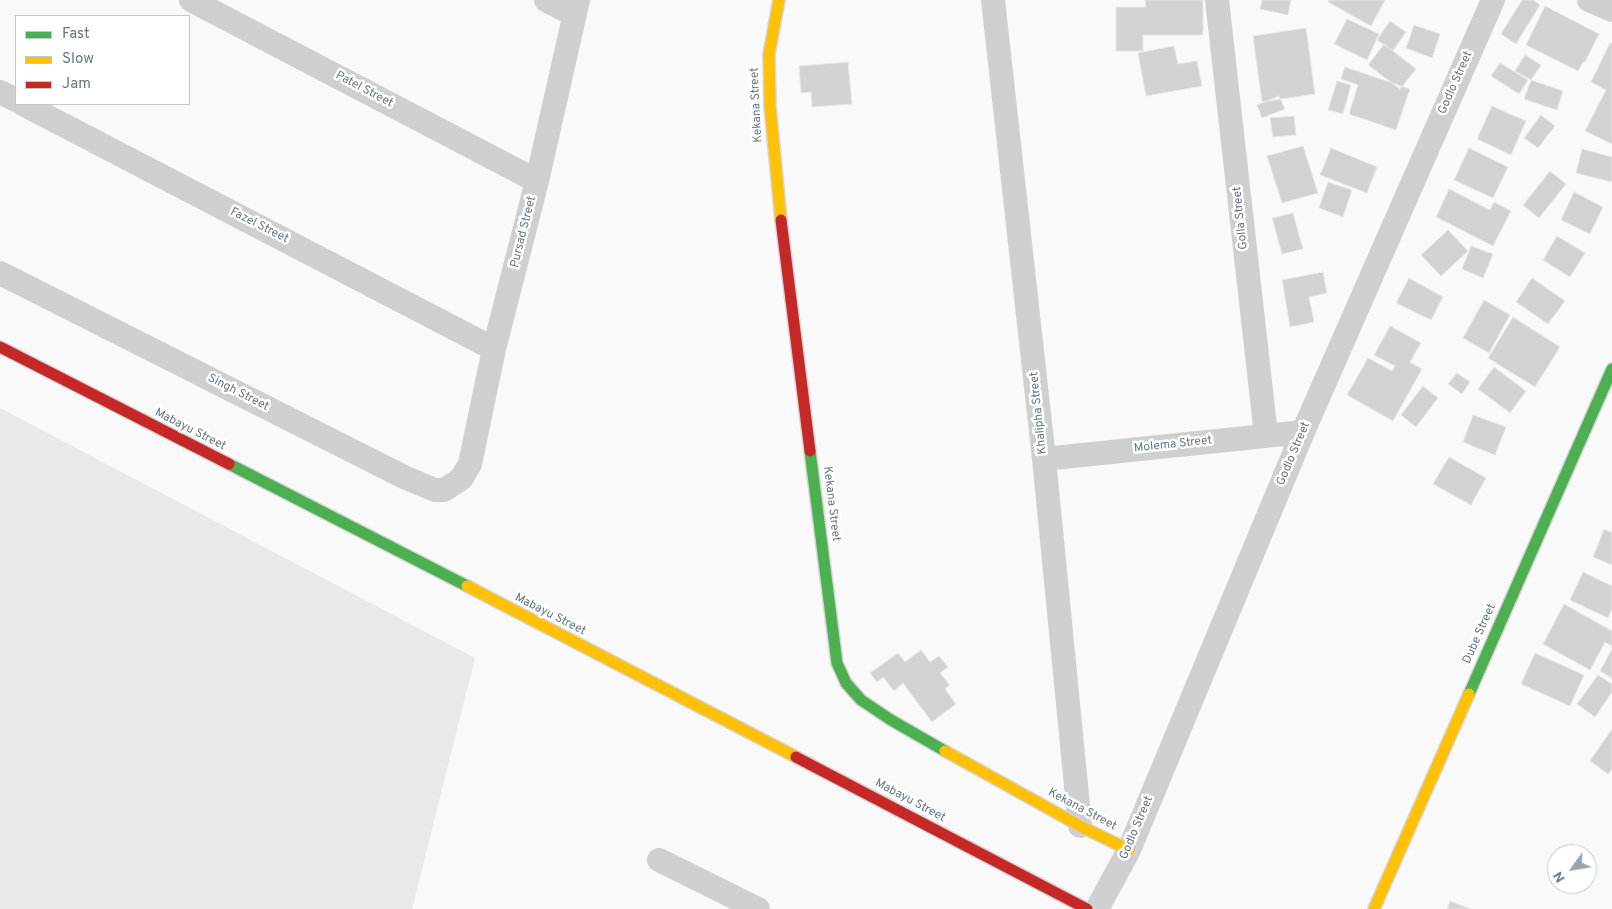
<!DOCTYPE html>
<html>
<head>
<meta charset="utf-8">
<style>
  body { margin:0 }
  #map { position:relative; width:1612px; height:909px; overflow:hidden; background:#f9f9f9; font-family:Overpass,sans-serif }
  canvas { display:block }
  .legend { position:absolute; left:15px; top:15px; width:175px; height:90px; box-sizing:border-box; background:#fff; border:1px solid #c1c8cd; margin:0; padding:6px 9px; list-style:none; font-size:15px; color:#657683 }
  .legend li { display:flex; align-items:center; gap:10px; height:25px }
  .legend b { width:25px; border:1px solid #c1c8cd }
  .north { position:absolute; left:1547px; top:844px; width:50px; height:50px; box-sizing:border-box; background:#fff; border:1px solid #c1c8cd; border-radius:50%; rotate:238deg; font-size:14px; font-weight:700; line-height:20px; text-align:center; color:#657683 }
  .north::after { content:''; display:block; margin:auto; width:18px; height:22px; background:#99a4ac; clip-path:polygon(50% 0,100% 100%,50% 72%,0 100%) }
</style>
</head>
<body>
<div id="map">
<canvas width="1612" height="909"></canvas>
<ul class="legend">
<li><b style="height:6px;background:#4caf50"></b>Fast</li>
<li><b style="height:6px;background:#ffc107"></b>Slow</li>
<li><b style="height:6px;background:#c62828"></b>Jam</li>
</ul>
<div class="north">N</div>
</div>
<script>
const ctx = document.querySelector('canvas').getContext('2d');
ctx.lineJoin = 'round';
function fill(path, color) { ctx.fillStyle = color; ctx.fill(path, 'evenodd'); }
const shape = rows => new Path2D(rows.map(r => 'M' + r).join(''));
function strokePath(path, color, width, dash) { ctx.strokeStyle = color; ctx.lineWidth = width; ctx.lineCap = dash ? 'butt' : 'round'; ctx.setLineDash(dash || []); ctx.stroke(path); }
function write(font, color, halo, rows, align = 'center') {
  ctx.font = font + ' Overpass,sans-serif'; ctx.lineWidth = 5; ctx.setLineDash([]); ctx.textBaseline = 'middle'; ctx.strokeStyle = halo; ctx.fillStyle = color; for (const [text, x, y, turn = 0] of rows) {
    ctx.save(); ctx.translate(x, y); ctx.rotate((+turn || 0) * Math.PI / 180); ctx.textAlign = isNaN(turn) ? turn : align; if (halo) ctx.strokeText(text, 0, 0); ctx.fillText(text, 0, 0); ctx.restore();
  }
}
const built = shape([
  [0,408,475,658,412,909,0,909]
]);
const building = shape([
  [1145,0,1203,0,1203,35,1143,35,1143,51,1116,51,1116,7,1146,7,1145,0],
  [1262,0,1291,0,1288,15,1260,9,1262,0],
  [1329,0,1385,0,1371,26,1328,2,1329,0],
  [1522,0,1533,0,1540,5,1516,44,1501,34,1522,0],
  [1545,6,1599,34,1585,62,1583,62,1578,71,1526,45,1545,6],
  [1347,19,1379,34,1367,60,1334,44,1347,19],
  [1390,21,1406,32,1393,51,1377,40,1390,21],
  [1414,25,1440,34,1432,58,1406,48,1414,25],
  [1306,28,1315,94,1262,102,1253,36,1306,28],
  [1610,43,1612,44,1612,144,1585,131,1606,90,1591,82,1610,43],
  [1384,44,1416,69,1400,89,1368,65,1384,44],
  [1174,46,1178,64,1197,61,1202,86,1146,96,1138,53,1174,46],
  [1525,55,1541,65,1531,80,1515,71,1525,55],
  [848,62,852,104,812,107,811,92,801,93,799,66,848,62],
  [1500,63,1528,80,1519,94,1491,76,1500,63],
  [1345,67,1410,89,1396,130,1349,114,1358,85,1341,79,1345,67],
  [1531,80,1563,91,1557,110,1524,99,1531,80],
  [1337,81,1351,85,1343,114,1328,110,1337,81],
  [1279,96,1285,109,1262,118,1257,105,1279,96],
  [1492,106,1526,121,1511,155,1477,139,1492,106],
  [1541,115,1555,126,1538,148,1524,138,1541,115],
  [1294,116,1296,135,1273,137,1270,118,1294,116],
  [1303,146,1318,193,1282,203,1267,156,1303,146],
  [1331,148,1377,167,1367,193,1320,175,1331,148],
  [1469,148,1508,167,1493,198,1454,180,1469,148],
  [1582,149,1612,157,1612,182,1576,173,1582,149],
  [1550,171,1566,184,1539,218,1523,205,1550,171],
  [1328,182,1352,190,1343,217,1319,208,1328,182],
  [1449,189,1490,210,1494,202,1511,211,1493,246,1436,217,1449,189],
  [1574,192,1603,207,1590,234,1561,220,1574,192],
  [1293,213,1303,249,1282,254,1272,218,1293,213],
  [1448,230,1468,251,1441,276,1421,255,1448,230],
  [1557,236,1585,253,1570,277,1543,260,1557,236],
  [1471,246,1493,254,1483,278,1462,269,1471,246],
  [1323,272,1327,293,1309,297,1314,322,1290,327,1282,280,1323,272],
  [1409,278,1443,297,1431,320,1396,303,1409,278],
  [1532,278,1565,301,1548,324,1516,302,1532,278],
  [1484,300,1510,315,1489,353,1463,338,1484,300],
  [1513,317,1560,347,1535,387,1488,358,1513,317],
  [1390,326,1421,343,1410,362,1422,369,1393,421,1347,395,1368,358,1392,371,1395,366,1374,355,1390,326],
  [1494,367,1526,391,1510,413,1478,389,1494,367],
  [1457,373,1470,382,1462,394,1448,384,1457,373],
  [1423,386,1438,398,1416,427,1401,415,1423,386],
  [1473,415,1506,427,1495,455,1463,442,1473,415],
  [1449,457,1486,478,1471,505,1433,484,1449,457],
  [1604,529,1612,533,1612,565,1593,557,1604,529],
  [1583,572,1612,586,1612,609,1608,618,1570,600,1583,572],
  [1564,604,1612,631,1612,646,1605,642,1590,670,1543,644,1564,604],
  [1612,649,1612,678,1600,671,1612,649],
  [921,650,930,662,939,656,948,667,940,673,950,685,945,689,956,704,932,722,903,683,894,691,883,677,877,682,870,673,898,653,905,662,921,650],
  [1535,653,1584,675,1570,706,1521,684,1535,653],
  [1598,675,1612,684,1612,692,1595,717,1577,704,1598,675],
  [1612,729,1612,769,1608,774,1590,761,1612,729],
  [1450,901,1470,909,1447,909,1450,901]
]);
const street = shape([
  [191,0,537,181],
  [546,0,575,15],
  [993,0,1044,459,1080,826],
  [1217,0,1266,435],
  [1589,0,1612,10],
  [0,92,16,100],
  [23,104,494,349],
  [0,273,406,478,435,490,444,490,461,479,470,464,494,349,537,181,578,0],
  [1044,459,1303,432],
  [659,860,758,909],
  [1097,909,1129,850,1303,432,1493,0]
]);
const fast = shape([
  [810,451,837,663,846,683,861,700,891,720,945,751],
  [229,464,467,586],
  [1469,694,1612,369]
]);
const slow = shape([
  [779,0,769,54,770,106,781,220],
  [467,586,796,757],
  [945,751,1080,826,1129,850],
  [1374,909,1469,694]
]);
const jam = shape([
  [781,220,810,451],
  [0,347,229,464],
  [796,757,1087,909]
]);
const streetNames = [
  ["Godlo Street",1456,83,-66],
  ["Patel Street",364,90,28],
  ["Kekana Street",757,105,-93],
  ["Golla Street",1241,218,-96],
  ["Fazel Street",259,226,27],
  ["Pursad Street",524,232,-76],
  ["Singh Street",238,393,27],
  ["Khalipha Street",1039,413,-96],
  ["Mabayu Street",190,430,27],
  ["Molema Street",1173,445,-6],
  ["Godlo Street",1294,454,-67],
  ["Kekana Street",831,504,83],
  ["Mabayu Street",550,615,27],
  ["Dube Street",1480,634,-66],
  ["Mabayu Street",910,801,28],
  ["Kekana Street",1082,810,28],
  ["Godlo Street",1137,828,-67]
];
fill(built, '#e8e9e9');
fill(building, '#d0d2d3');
strokePath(building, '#e8e8e8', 1);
strokePath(fast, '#d5d6d7', 14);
strokePath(slow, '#d5d6d7', 14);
strokePath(jam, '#d5d6d7', 14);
strokePath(street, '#cecfd0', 24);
strokePath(fast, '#4caf50', 11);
strokePath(slow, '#ffc107', 11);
strokePath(jam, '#c62828', 11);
write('12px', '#657683', '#fff', streetNames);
</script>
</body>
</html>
